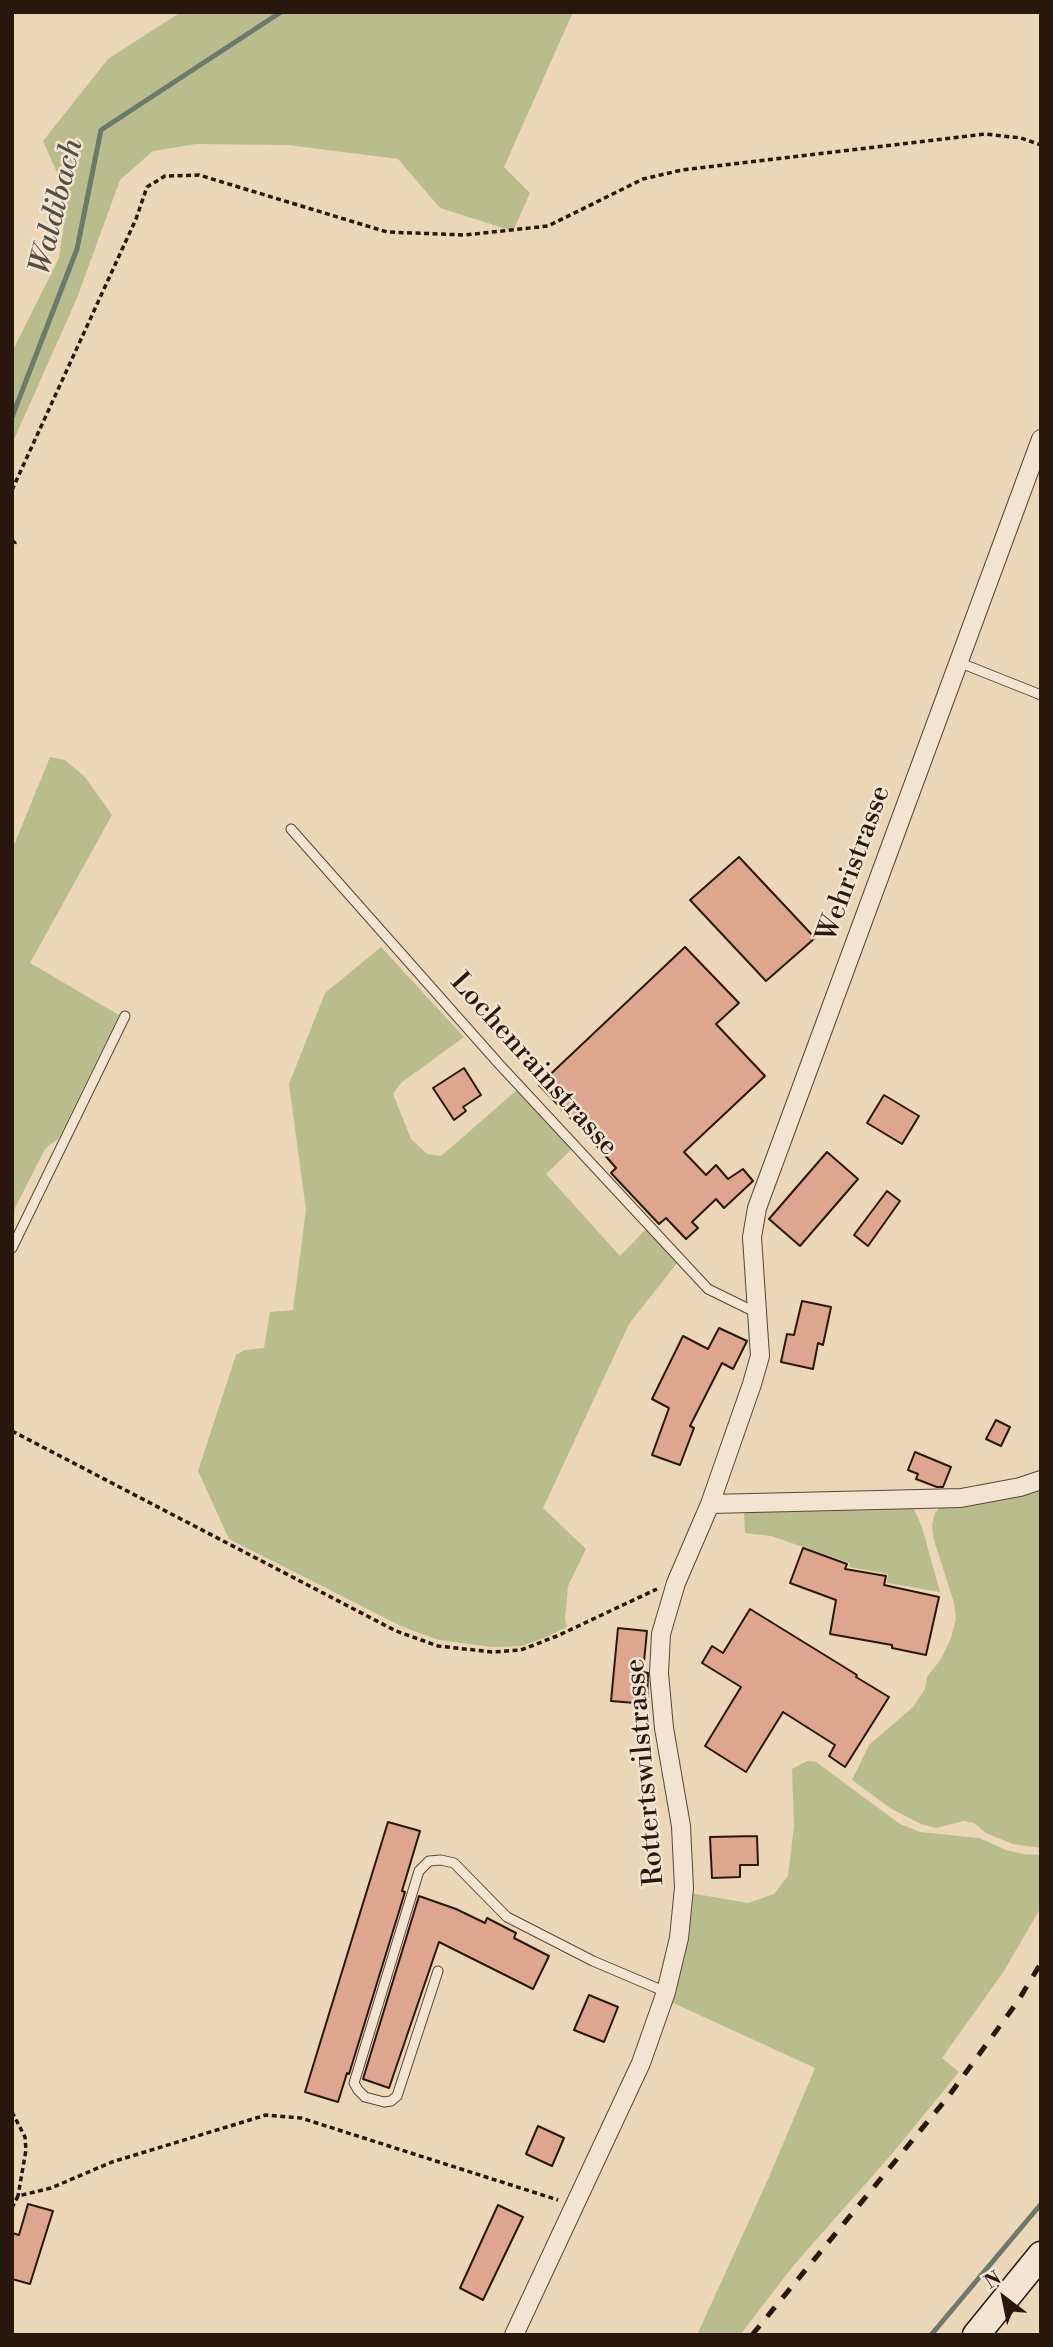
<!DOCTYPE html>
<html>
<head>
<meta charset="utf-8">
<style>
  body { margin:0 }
  #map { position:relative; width:1053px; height:2347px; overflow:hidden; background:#ebd6b7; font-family:"Libre Bodoni",serif }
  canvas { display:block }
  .frame { position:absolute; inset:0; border:14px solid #29170d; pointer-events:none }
  .north { position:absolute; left:969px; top:2263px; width:70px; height:70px; -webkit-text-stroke:5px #f2e4d0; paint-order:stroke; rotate:328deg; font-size:19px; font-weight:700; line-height:28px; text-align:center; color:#29170d }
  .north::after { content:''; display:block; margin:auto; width:24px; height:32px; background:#29170d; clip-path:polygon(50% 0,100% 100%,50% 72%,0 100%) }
</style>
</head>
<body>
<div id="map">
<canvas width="1053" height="2347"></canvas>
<div class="frame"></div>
<div class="north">N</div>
</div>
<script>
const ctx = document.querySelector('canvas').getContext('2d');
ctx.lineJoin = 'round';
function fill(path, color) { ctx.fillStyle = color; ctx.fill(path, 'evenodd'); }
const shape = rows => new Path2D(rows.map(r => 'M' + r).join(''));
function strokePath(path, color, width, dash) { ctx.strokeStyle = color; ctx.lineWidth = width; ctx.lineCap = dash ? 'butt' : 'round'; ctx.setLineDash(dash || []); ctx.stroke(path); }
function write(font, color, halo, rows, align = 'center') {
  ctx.font = font + ' "Libre Bodoni",serif'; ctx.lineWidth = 5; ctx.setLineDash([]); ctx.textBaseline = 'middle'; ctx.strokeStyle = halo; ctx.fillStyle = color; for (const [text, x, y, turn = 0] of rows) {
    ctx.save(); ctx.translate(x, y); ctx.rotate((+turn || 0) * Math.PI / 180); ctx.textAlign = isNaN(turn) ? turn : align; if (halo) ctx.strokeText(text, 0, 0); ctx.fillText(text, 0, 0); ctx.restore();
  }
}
const green = shape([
  [181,12,573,12,504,167,530,193,513,231,440,208,398,159,288,145,196,144,153,151,120,180,77,298,12,444,12,352,59,258,68,197,43,141,108,59],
  [50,757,65,760,85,777,112,815,30,963,119,1015,59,1138,45,1149,15,1208,12,1226,12,850],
  [381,947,464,1037,401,1083,393,1094,411,1139,427,1154,441,1156,517,1090,572,1149,546,1174,620,1256,647,1228,677,1263,629,1324,543,1508,586,1549,568,1586,565,1619,567,1627,544,1638,521,1646,492,1647,439,1640,403,1627,229,1539,198,1471,236,1355,245,1350,264,1348,270,1312,293,1310,306,1210,289,1084,325,993],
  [1041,1488,1041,1848,1013,1844,986,1833,974,1823,964,1821,936,1828,921,1824,890,1808,852,1780,869,1745,913,1707,925,1689,927,1677,941,1659,951,1638,956,1619,954,1603,934,1540,932,1525,935,1513,941,1506],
  [913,1507,922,1527,940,1592,887,1583,888,1574,849,1567,850,1563,771,1536,745,1533,744,1511],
  [807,1761,816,1762,900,1824,920,1832,979,1838,1006,1850,1023,1854,1041,1855,1041,1907,1004,1971,942,2058,959,2072,891,2155,793,2266,740,2335,697,2335,770,2175,815,2068,669,2001,690,1893,748,1903,774,1894,788,1876,794,1826,792,1769]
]);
const stream = shape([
  [12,417,77,249,101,130,281,12],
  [931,2335,1041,2204]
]);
const building = shape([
  [739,857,815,938,766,981,690,900,739,857],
  [685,947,739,1003,716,1024,765,1076,684,1152,706,1175,716,1165,728,1179,743,1169,753,1181,724,1208,716,1199,692,1222,698,1228,686,1239,666,1218,659,1224,611,1173,616,1168,597,1146,539,1085,685,947],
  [464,1068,481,1095,463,1107,466,1111,454,1120,433,1088,464,1068],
  [884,1095,919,1116,902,1144,867,1123,884,1095],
  [827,1152,858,1179,800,1246,769,1219,827,1152],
  [887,1191,900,1201,868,1246,854,1235,887,1191],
  [802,1301,831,1307,823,1345,818,1343,813,1369,781,1362,787,1334,794,1335,802,1301],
  [719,1328,747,1341,733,1369,722,1363,690,1426,694,1428,680,1465,652,1455,669,1408,652,1399,683,1336,708,1349,719,1328],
  [996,1420,1010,1427,1001,1446,986,1439,996,1420],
  [915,1452,951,1467,943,1487,937,1487,916,1479,918,1474,908,1470,915,1452],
  [803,1548,847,1564,845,1569,886,1576,884,1585,939,1597,926,1655,892,1648,892,1645,830,1634,836,1600,790,1583,803,1548],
  [750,1609,857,1675,856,1677,889,1697,845,1767,829,1756,835,1745,783,1712,746,1772,705,1746,741,1687,702,1663,712,1646,723,1653,750,1609],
  [618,1628,647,1631,643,1672,648,1673,647,1704,611,1701,618,1628],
  [388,1822,420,1831,402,1891,405,1892,349,2074,347,2073,338,2102,305,2092,388,1822],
  [757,1836,758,1865,740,1865,740,1877,712,1878,710,1837,757,1836],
  [419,1896,456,1909,485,1923,487,1918,516,1933,514,1938,549,1956,533,1989,439,1942,389,2088,363,2079,419,1896],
  [589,1995,618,2007,604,2042,574,2030,589,1995],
  [538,2126,564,2138,552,2166,526,2154,538,2126],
  [28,2204,53,2211,30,2284,12,2279,12,2233,19,2235,28,2204],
  [498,2205,523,2217,483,2300,460,2288,498,2205]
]);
const path = shape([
  [12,490,136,219,147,187,165,176,199,175,387,232,465,235,548,226,643,179,682,170,985,134,1021,138,1041,145],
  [12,540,15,543,12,548],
  [12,1431,396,1631,438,1646,492,1652,521,1650,557,1636,657,1589],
  [12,2112,25,2137,26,2150,18,2196],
  [12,2208,18,2196,51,2188,112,2162,266,2115,301,2118,558,2200]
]);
const service = shape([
  [958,662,1041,695],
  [291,829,499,1064,708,1289,757,1313],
  [12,1248,125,1016],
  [438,1971,397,2096,391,2101,384,2102,365,2097,358,2090,354,2083,419,1871,429,1861,441,1860,454,1863,507,1917,593,1961,666,1992]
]);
const minor = shape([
  [710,1504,961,1498,1020,1487,1041,1480],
  [514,2335,641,2063,666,1992,679,1938,684,1888,681,1826,664,1728,659,1673,661,1634,676,1583,710,1504,752,1384,760,1356,752,1237,757,1208,1041,439]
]);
const secondary = shape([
  [976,2335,1041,2255]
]);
const rail = shape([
  [752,2335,948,2097,1018,2001,1041,1963]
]);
const streetNames = [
  ["Wehristrasse",855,864,-70],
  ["Lochenrainstrasse",533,1065,48],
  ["Rottertswilstrasse",646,1772,-95]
];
const waterNames = [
  ["Waldibach",58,207,-76]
];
fill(green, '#b9bd8d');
strokePath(stream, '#6c796b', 5);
fill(building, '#dea68f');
strokePath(building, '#29170d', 2);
strokePath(service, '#5a4738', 11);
strokePath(minor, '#5a4738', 20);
strokePath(secondary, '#29170d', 29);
strokePath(path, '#29170d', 3.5, [5, 3.5]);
strokePath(service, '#f2e4d0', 9);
strokePath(minor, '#f2e4d0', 18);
strokePath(secondary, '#f2e4d0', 26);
strokePath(rail, '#29170d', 5, [12, 12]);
write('28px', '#29170d', '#f2e4d0', streetNames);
write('italic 30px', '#505044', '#f2e4d0', waterNames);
</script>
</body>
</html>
